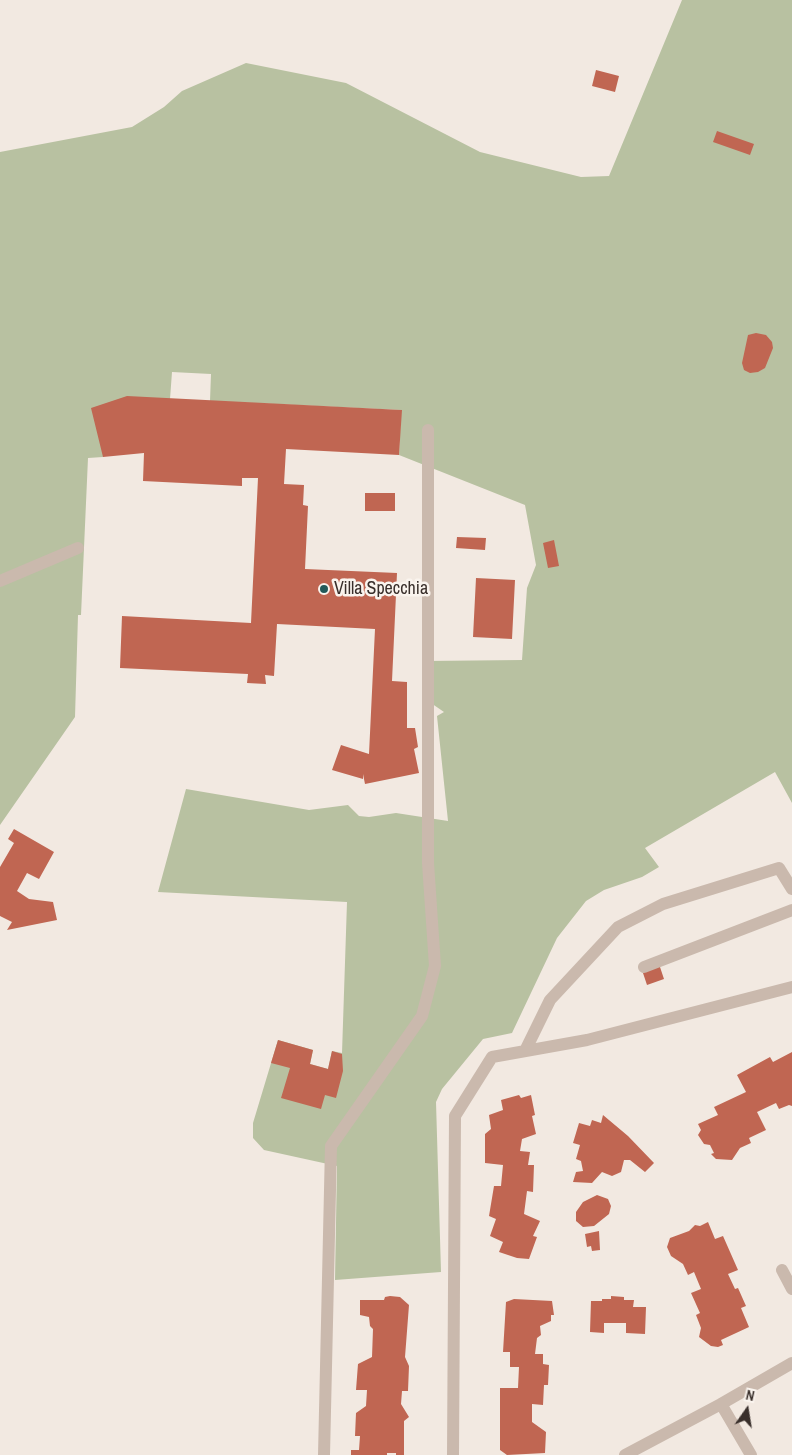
<!DOCTYPE html>
<html>
<head>
<meta charset="utf-8">
<style>
  body { margin:0 }
  #map { position:relative; width:792px; height:1455px; overflow:hidden; background:#f2e9e1; font-family:"Archivo Narrow",sans-serif }
  canvas { display:block }
  .north { position:absolute; left:722px; top:1385px; width:50px; height:50px; -webkit-text-stroke:4px #faf4ee; paint-order:stroke; rotate:13deg; font-size:14px; font-weight:700; line-height:20px; text-align:center; color:#392f2b }
  .north::after { content:''; display:block; margin:auto; width:18px; height:22px; background:#392f2b; clip-path:polygon(50% 0,100% 100%,50% 72%,0 100%) }
</style>
</head>
<body>
<div id="map">
<canvas width="792" height="1455"></canvas>
<div class="north">N</div>
</div>
<script>
const ctx = document.querySelector('canvas').getContext('2d');
ctx.lineJoin = 'round';
function fill(path, color) { ctx.fillStyle = color; ctx.fill(path, 'evenodd'); }
const shape = rows => new Path2D(rows.map(r => 'M' + r).join(''));
function strokePath(path, color, width, dash) { ctx.strokeStyle = color; ctx.lineWidth = width; ctx.lineCap = dash ? 'butt' : 'round'; ctx.setLineDash(dash || []); ctx.stroke(path); }
function write(font, color, halo, rows, align = 'center') {
  ctx.font = font + ' "Archivo Narrow",sans-serif'; ctx.lineWidth = 5; ctx.setLineDash([]); ctx.textBaseline = 'middle'; ctx.strokeStyle = halo; ctx.fillStyle = color; for (const [text, x, y, turn = 0] of rows) {
    ctx.save(); ctx.translate(x, y); ctx.rotate((+turn || 0) * Math.PI / 180); ctx.textAlign = isNaN(turn) ? turn : align; if (halo) ctx.strokeText(text, 0, 0); ctx.fillText(text, 0, 0); ctx.restore();
  }
}
const green = shape([
  [682,0,792,0,792,803,775,772,645,848,659,867,642,877,604,890,586,901,557,938,512,1033,483,1039,442,1089,436,1102,441,1272,335,1280,337,1166,264,1150,253,1138,253,1123,278,1040,313,1050,310,1064,328,1069,332,1051,342,1053,347,902,158,892,186,789,309,810,348,805,359,816,369,817,396,813,448,821,437,716,444,712,428,701,426,661,522,660,527,588,536,565,525,505,399,455,401,410,210,401,211,374,172,372,170,399,103,457,88,458,81,615,78,615,75,717,0,825,0,152,132,127,164,107,182,91,246,63,346,83,480,152,581,177,609,176]
]);
const building = shape([
  [596,70,619,76,615,92,592,86],
  [717,131,754,144,750,155,713,142],
  [756,333,766,335,772,342,773,348,765,368,758,372,750,373,744,370,742,363,748,335],
  [127,396,402,410,399,455,286,449,284,484,304,485,303,505,308,506,305,569,397,573,392,681,407,682,407,728,415,728,418,747,414,749,419,773,365,784,363,774,363,779,332,770,341,745,369,754,375,629,277,624,274,676,265,675,266,684,247,683,248,674,120,668,122,616,251,623,258,478,242,478,242,486,143,481,144,453,103,457,91,408],
  [365,493,395,493,395,511,365,511],
  [457,537,486,538,485,550,456,548],
  [554,540,559,566,548,568,543,543],
  [476,578,515,580,512,639,473,637],
  [14,829,54,852,39,879,27,873,17,891,29,899,53,902,57,920,7,930,12,922,0,916,0,867,14,843,8,839],
  [659,964,664,979,647,985,642,970],
  [278,1040,313,1050,310,1064,328,1069,332,1051,342,1054,343,1071,336,1098,325,1095,321,1109,281,1098,290,1068,271,1063],
  [792,1052,792,1106,789,1105,779,1109,776,1103,757,1112,766,1130,749,1138,751,1143,740,1148,732,1160,716,1159,711,1154,714,1153,710,1145,704,1144,698,1135,701,1130,698,1124,718,1115,714,1107,746,1092,737,1075,770,1057,773,1062],
  [519,1095,521,1098,531,1095,535,1115,532,1116,536,1134,522,1139,520,1151,530,1152,528,1165,534,1165,533,1192,527,1191,524,1214,540,1221,533,1236,537,1237,529,1259,517,1258,499,1252,503,1242,490,1236,496,1219,489,1216,494,1186,501,1186,503,1165,485,1163,485,1134,491,1129,489,1115,503,1110,501,1100],
  [603,1115,628,1136,654,1163,645,1172,630,1160,624,1160,621,1172,612,1176,602,1172,592,1183,573,1182,576,1172,583,1171,581,1161,576,1159,580,1145,573,1143,579,1123,590,1126,592,1120,601,1123],
  [597,1195,608,1199,611,1206,609,1214,594,1226,583,1227,576,1221,576,1212,583,1202],
  [708,1222,715,1239,723,1236,738,1270,728,1274,735,1289,738,1288,746,1306,741,1308,749,1327,721,1340,723,1345,718,1347,711,1346,699,1337,701,1328,696,1315,700,1313,691,1293,701,1289,694,1272,688,1275,683,1264,671,1256,667,1247,670,1238,689,1231,695,1225,700,1226],
  [599,1231,600,1250,592,1251,591,1246,587,1247,585,1234],
  [390,1296,400,1297,409,1305,405,1357,409,1366,408,1391,402,1391,401,1404,409,1417,404,1421,404,1455,396,1455,396,1453,387,1453,387,1455,351,1455,351,1450,359,1450,360,1436,355,1436,356,1413,366,1406,367,1390,356,1390,358,1364,372,1357,373,1329,370,1326,369,1317,360,1315,360,1300,384,1300,385,1297],
  [611,1296,624,1297,624,1300,634,1300,633,1307,646,1307,645,1334,626,1333,626,1323,604,1323,604,1333,590,1332,591,1301,602,1301,602,1299,611,1299],
  [514,1299,552,1301,554,1315,551,1315,551,1321,540,1326,541,1335,537,1338,535,1354,543,1354,543,1364,549,1365,548,1385,544,1385,543,1405,532,1404,532,1422,546,1432,545,1453,507,1455,500,1450,500,1388,518,1388,519,1367,510,1367,510,1352,503,1352,506,1302]
]);
const minor = shape([
  [0,581,78,548],
  [644,967,792,910],
  [525,1051,550,1000,618,927,663,904,779,868,792,889],
  [782,1270,792,1289],
  [721,1404,751,1455],
  [324,1455,331,1146,422,1016,435,966,428,863,428,430],
  [453,1455,455,1116,492,1057,587,1040,792,987],
  [625,1455,721,1404,792,1363]
]);
const markers = [
  [324,589,5,"#225959"]
];
const poiNames = [
  ["Villa Specchia",334,589]
];
fill(green, '#b8c1a1');
fill(building, '#c06652');
strokePath(minor, '#cab9ad', 12);
for (const [x, y, r, color] of markers) { const dot = new Path2D(); dot.arc(x, y, r, 0, 2 * Math.PI); ctx.fillStyle = color; ctx.fill(dot); strokePath(dot, '#faf4ee', 2); }
write('18px', '#392f2b', '#faf4ee', poiNames, 'left');
</script>
</body>
</html>
